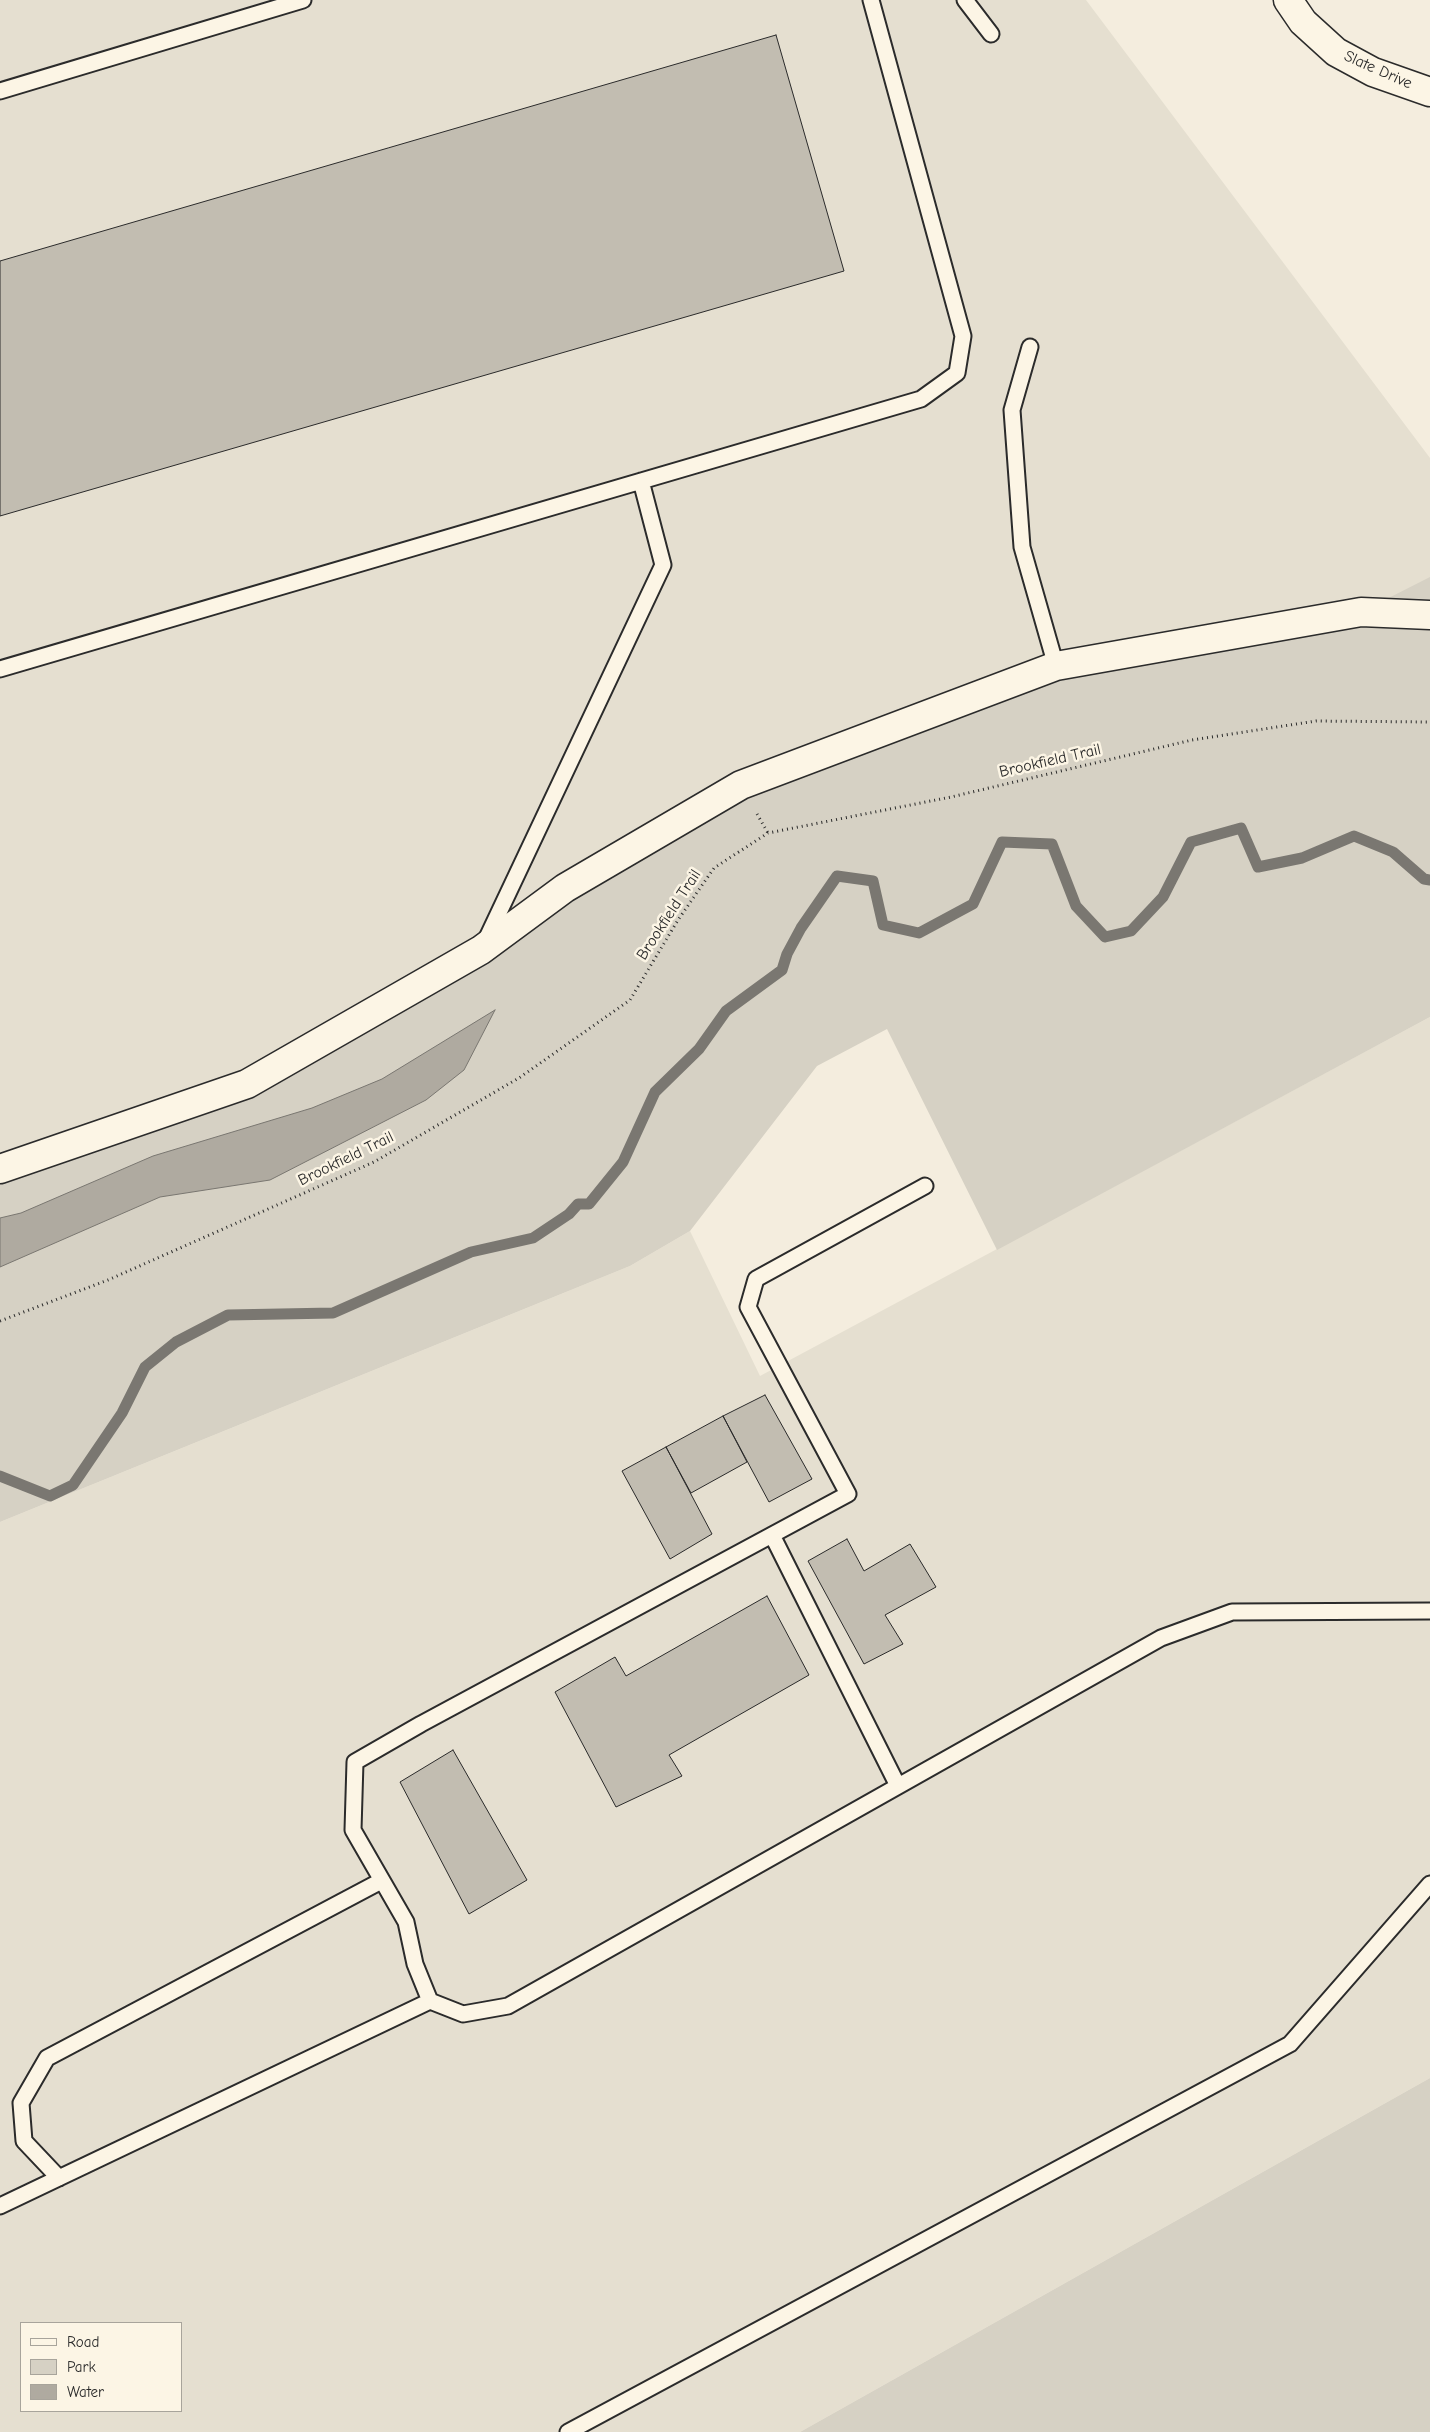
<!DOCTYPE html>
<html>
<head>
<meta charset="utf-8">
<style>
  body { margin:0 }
  #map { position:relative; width:1430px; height:2432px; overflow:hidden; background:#f4edde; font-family:"Comic Neue",sans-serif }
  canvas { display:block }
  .legend { position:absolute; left:20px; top:2322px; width:162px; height:90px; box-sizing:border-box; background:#fcf5e5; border:1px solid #a8a49b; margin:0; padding:6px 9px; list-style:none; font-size:15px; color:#2b2b2b }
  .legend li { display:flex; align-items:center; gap:10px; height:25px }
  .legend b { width:25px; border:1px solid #a8a49b }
</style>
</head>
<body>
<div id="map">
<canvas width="1430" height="2432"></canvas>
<ul class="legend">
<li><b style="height:6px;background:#fcf5e5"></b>Road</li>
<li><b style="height:14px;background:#d6d1c4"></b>Park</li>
<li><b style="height:14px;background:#afaaa0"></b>Water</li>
</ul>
</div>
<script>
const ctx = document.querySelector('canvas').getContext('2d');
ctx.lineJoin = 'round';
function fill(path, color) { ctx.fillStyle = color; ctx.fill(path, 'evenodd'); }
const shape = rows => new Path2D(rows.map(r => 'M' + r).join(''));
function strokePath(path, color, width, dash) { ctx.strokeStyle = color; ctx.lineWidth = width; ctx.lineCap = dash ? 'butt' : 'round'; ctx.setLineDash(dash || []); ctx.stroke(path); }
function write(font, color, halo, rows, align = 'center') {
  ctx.font = font + ' "Comic Neue",sans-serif'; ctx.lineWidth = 5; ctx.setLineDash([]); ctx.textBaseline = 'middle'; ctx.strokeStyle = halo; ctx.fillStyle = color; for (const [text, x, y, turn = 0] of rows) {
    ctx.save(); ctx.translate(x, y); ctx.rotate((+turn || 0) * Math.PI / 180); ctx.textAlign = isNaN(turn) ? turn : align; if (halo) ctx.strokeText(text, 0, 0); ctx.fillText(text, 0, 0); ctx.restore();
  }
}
const built = shape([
  [0,0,1086,0,1430,458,1430,615,247,1084,0,1169],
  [1430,1017,1430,2078,800,2432,0,2432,0,1522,630,1266,690,1231,760,1376],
  [21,2323,181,2323,181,2411,21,2411]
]);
const green = shape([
  [1430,577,1430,1017,997,1250,887,1029,817,1066,690,1231,630,1266,0,1522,0,1169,247,1084,741,785,1056,666,1361,612],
  [1430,2078,1430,2432,800,2432]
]);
const water = shape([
  [495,1010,464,1070,426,1100,270,1180,160,1197,0,1267,0,1218,21,1213,153,1156,312,1108,382,1079,495,1010]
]);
const stream = shape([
  [0,1476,50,1496,73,1485,122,1413,145,1367,176,1342,228,1315,333,1313,471,1252,533,1238,569,1214,578,1204,589,1204,623,1162,655,1092,699,1049,726,1011,782,970,787,954,801,928,837,876,873,881,883,925,919,933,973,904,1002,842,1052,844,1076,906,1105,937,1131,931,1163,897,1191,842,1241,828,1258,867,1302,858,1354,836,1393,852,1424,879,1430,880]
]);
const building = shape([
  [776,35,844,271,0,516,0,261,776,35],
  [765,1395,812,1479,769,1502,723,1416,765,1395],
  [723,1416,747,1462,691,1493,666,1447,723,1416],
  [666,1447,712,1534,670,1559,622,1471,666,1447],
  [847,1539,864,1571,910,1544,936,1587,885,1615,903,1644,864,1664,808,1561,847,1539],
  [767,1596,809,1675,669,1755,682,1776,616,1807,555,1692,615,1657,626,1676,767,1596],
  [453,1750,527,1880,469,1914,400,1782,453,1750]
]);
const path = shape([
  [757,814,768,833],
  [0,1321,108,1280,374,1162,519,1078,630,1000,678,920,714,868,768,833,951,797,1192,740,1316,721,1430,722]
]);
const service = shape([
  [965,0,991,34],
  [0,91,303,0],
  [1030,347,1012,410,1022,547,1056,666],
  [0,669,921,399,957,373,963,336,871,0],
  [485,942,663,565,641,481],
  [925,1186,756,1279,748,1307,848,1494,421,1724,355,1762,353,1830,406,1922,415,1964,430,2001,463,2014,508,2006,1161,1638,1232,1612,1430,1611],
  [772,1535,898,1786],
  [59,2178,24,2141,21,2103,47,2058,381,1881],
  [0,2206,430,2001],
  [568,2432,1290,2044,1430,1884]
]);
const minor = shape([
  [1288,0,1303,22,1336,52,1373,72,1430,92],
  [0,1169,247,1084,481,950,565,888,741,785,1056,666,1361,612,1430,615]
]);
const streetNames = [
  ["Slate Drive",1378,70,24],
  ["Brookfield Trail",1050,761,-13],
  ["Brookfield Trail",669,915,-57],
  ["Brookfield Trail",346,1159,-26]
];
fill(built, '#e5dfd0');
fill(green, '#d6d1c4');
fill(water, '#afaaa0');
strokePath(water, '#7a7771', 1);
strokePath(stream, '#7a7771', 11);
fill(building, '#c2bdb1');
strokePath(building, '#2b2b2b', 1);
strokePath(service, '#2b2b2b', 19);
strokePath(minor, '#2b2b2b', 31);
strokePath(path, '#2b2b2b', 3, [1, 4]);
strokePath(service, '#fcf5e5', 15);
strokePath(minor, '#fcf5e5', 28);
write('16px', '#2b2b2b', '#fcf5e5', streetNames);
</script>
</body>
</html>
